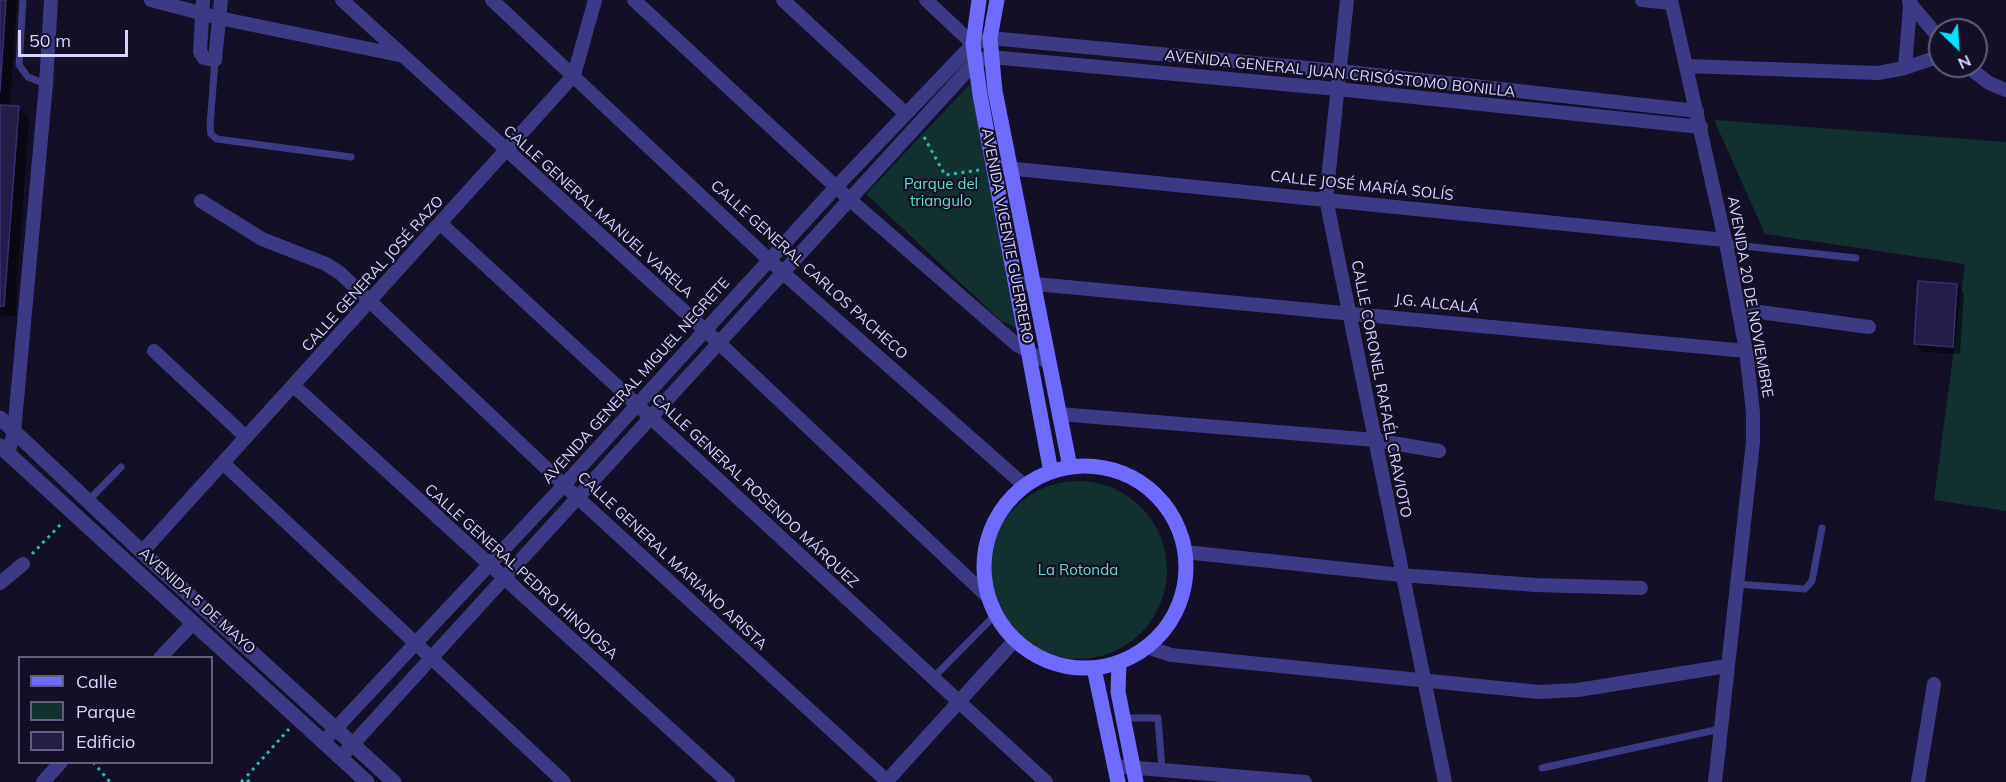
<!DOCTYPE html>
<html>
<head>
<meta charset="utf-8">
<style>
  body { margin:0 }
  #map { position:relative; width:2006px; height:782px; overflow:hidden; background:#130f26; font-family:Mulish,sans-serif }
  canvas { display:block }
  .legend { position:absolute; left:18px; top:656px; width:195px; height:108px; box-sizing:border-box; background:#130f26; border:2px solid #625e7d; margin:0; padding:8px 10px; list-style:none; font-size:18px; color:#d9d4ff }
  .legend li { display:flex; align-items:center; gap:12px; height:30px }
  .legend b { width:30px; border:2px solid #625e7d }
  .north { position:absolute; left:1928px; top:18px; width:60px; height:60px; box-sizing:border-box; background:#130f26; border:2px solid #625e7d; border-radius:50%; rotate:155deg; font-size:16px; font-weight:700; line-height:24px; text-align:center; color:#d9d4ff }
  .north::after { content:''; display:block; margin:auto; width:21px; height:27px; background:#00e5ff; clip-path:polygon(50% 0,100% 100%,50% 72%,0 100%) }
  .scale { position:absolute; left:18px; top:30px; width:110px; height:27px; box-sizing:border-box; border:3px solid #d9d4ff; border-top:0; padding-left:8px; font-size:18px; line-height:21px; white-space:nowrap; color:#d9d4ff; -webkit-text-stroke:4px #130f26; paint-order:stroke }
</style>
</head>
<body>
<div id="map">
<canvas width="2006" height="782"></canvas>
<ul class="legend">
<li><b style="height:8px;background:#6f6bff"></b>Calle</li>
<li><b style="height:16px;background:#12302f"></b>Parque</li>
<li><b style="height:16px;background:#241b47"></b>Edificio</li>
</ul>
<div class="north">N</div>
<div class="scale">50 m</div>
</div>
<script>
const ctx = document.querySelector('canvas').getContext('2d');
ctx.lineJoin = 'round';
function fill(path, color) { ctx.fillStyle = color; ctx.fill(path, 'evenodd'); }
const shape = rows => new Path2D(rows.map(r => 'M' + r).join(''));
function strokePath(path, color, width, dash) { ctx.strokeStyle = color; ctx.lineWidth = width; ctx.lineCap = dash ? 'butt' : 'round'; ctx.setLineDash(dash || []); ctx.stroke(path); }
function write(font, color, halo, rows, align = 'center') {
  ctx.font = font + ' Mulish,sans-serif'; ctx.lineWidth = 4.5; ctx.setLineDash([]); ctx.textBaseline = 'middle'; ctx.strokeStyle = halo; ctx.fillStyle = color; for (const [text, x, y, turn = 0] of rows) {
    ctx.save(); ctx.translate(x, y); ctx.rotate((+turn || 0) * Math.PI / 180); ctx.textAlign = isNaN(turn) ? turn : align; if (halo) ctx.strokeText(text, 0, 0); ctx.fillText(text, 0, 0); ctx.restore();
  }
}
const green = shape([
  [970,84,1021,331,1000,320,866,194],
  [1714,120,2006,142,2006,511,1934,500,1965,264,1765,234],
  '989 570a89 89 0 1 1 178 0a89 89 0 1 1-178 0Z'
]);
const shadow = shape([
  [0,0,17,0,10,107,18,107,29,118,15,316,0,315],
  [1956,285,1964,293,1960,354,1923,352,1915,344]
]);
const building = shape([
  [0,0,6,0,0,91,0,0],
  [0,105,19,106,4,306,0,306,0,105],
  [1918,281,1957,284,1953,347,1914,344,1918,281]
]);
const path = shape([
  [924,137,945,175,979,170],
  [32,554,63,522],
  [93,762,110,782],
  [241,782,246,777],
  [249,782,246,777,289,729]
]);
const service = shape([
  [23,0,19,65,28,77,46,84],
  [215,60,210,126,211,134,217,139,351,157],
  [1725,240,1734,245,1856,258],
  [88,501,121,467],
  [1736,584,1805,589,1812,581,1822,528],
  [933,678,996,614],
  [1122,718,1158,718,1162,769],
  [1542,768,1720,729]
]);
const minor = shape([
  [151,0,219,18,399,55],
  [203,0,200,52,204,58,213,60,215,60,221,0],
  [342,0,719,343,989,598],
  [492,0,782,272,1025,486],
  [634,0,849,199,1017,345,1049,363],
  [783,0,905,113],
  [926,0,973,44],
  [1347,0,1326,199,1445,782],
  [1642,0,1671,3],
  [1671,0,1728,253,1746,351,1753,412,1753,442,1715,782],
  [1909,2,1940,39],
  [1687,66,1878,73,1905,68,1940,56],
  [1967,66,1989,83,2006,90],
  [1905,68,1910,6],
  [996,167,1725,240],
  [201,201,262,239,326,264,340,273,564,485,888,782],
  [441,224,1046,782],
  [1025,283,1746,351],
  [1738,309,1869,327],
  [154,351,246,437],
  [294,386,728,782],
  [1059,414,1375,440,1439,451],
  [8,453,14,432,46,84,51,0],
  [223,463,564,782],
  [142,552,574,75,595,0],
  [1185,552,1401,575,1535,585,1641,588],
  [0,583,23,564],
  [1147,647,1171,655,1539,692,1578,690,1727,666],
  [160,658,193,623],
  [323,742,564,485,836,187,973,44,990,38,1340,71,1697,111],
  [340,758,976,61,991,57,1337,89,1701,127],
  [1114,766,1305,782],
  [43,782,61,762],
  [886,782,1015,640],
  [1918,782,1934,684]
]);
const tertiary = shape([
  [0,418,142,552,394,782],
  [0,446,367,782]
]);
const secondary = shape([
  [979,0,973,44,980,95,1051,472],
  [997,0,990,38,995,91,1070,467],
  '984 567a101 101 0 1 1 202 0a101 101 0 1 1-202 0Z',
  [1119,662,1118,692,1136,782],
  [1094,668,1118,782]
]);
const streetNames = [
  ["AVENIDA GENERAL JUAN CRISÓSTOMO BONILLA",1340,74,6],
  ["CALLE JOSÉ MARÍA SOLÍS",1362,186,6],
  ["CALLE GENERAL MANUEL VARELA",598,212,42],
  ["AVENIDA VICENTE GUERRERO",1007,236,79],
  ["CALLE GENERAL CARLOS PACHECO",809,270,42],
  ["CALLE GENERAL JOSÉ RAZO",373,274,-48],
  ["AVENIDA 20 DE NOVIEMBRE",1750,297,80],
  ["J.G. ALCALÁ",1437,304,6],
  ["AVENIDA GENERAL MIGUEL NEGRETE",636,381,-48],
  ["CALLE CORONEL RAFAÉL CRAVIOTO",1381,389,79],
  ["CALLE GENERAL ROSENDO MÁRQUEZ",755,491,43],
  ["CALLE GENERAL MARIANO ARISTA",672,561,43],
  ["CALLE GENERAL PEDRO HINOJOSA",521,572,42],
  ["AVENIDA 5 DE MAYO",197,601,42]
];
const parkNames = [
  ["Parque del",941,184],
  ["triangulo",941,201],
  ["La Rotonda",1078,570]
];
fill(green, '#12302f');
fill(shadow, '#0007');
fill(building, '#241b47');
strokePath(building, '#3b2d73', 1.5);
strokePath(path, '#2fb8b0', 3, [3, 4.5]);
strokePath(service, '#3d3a85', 7);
strokePath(minor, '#3d3a85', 14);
strokePath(tertiary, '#3d3a85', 15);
strokePath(secondary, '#6f6bff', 15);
write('15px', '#d9d4ff', '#130f26', streetNames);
write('15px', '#5fe0c0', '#130f26', parkNames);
</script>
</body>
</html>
